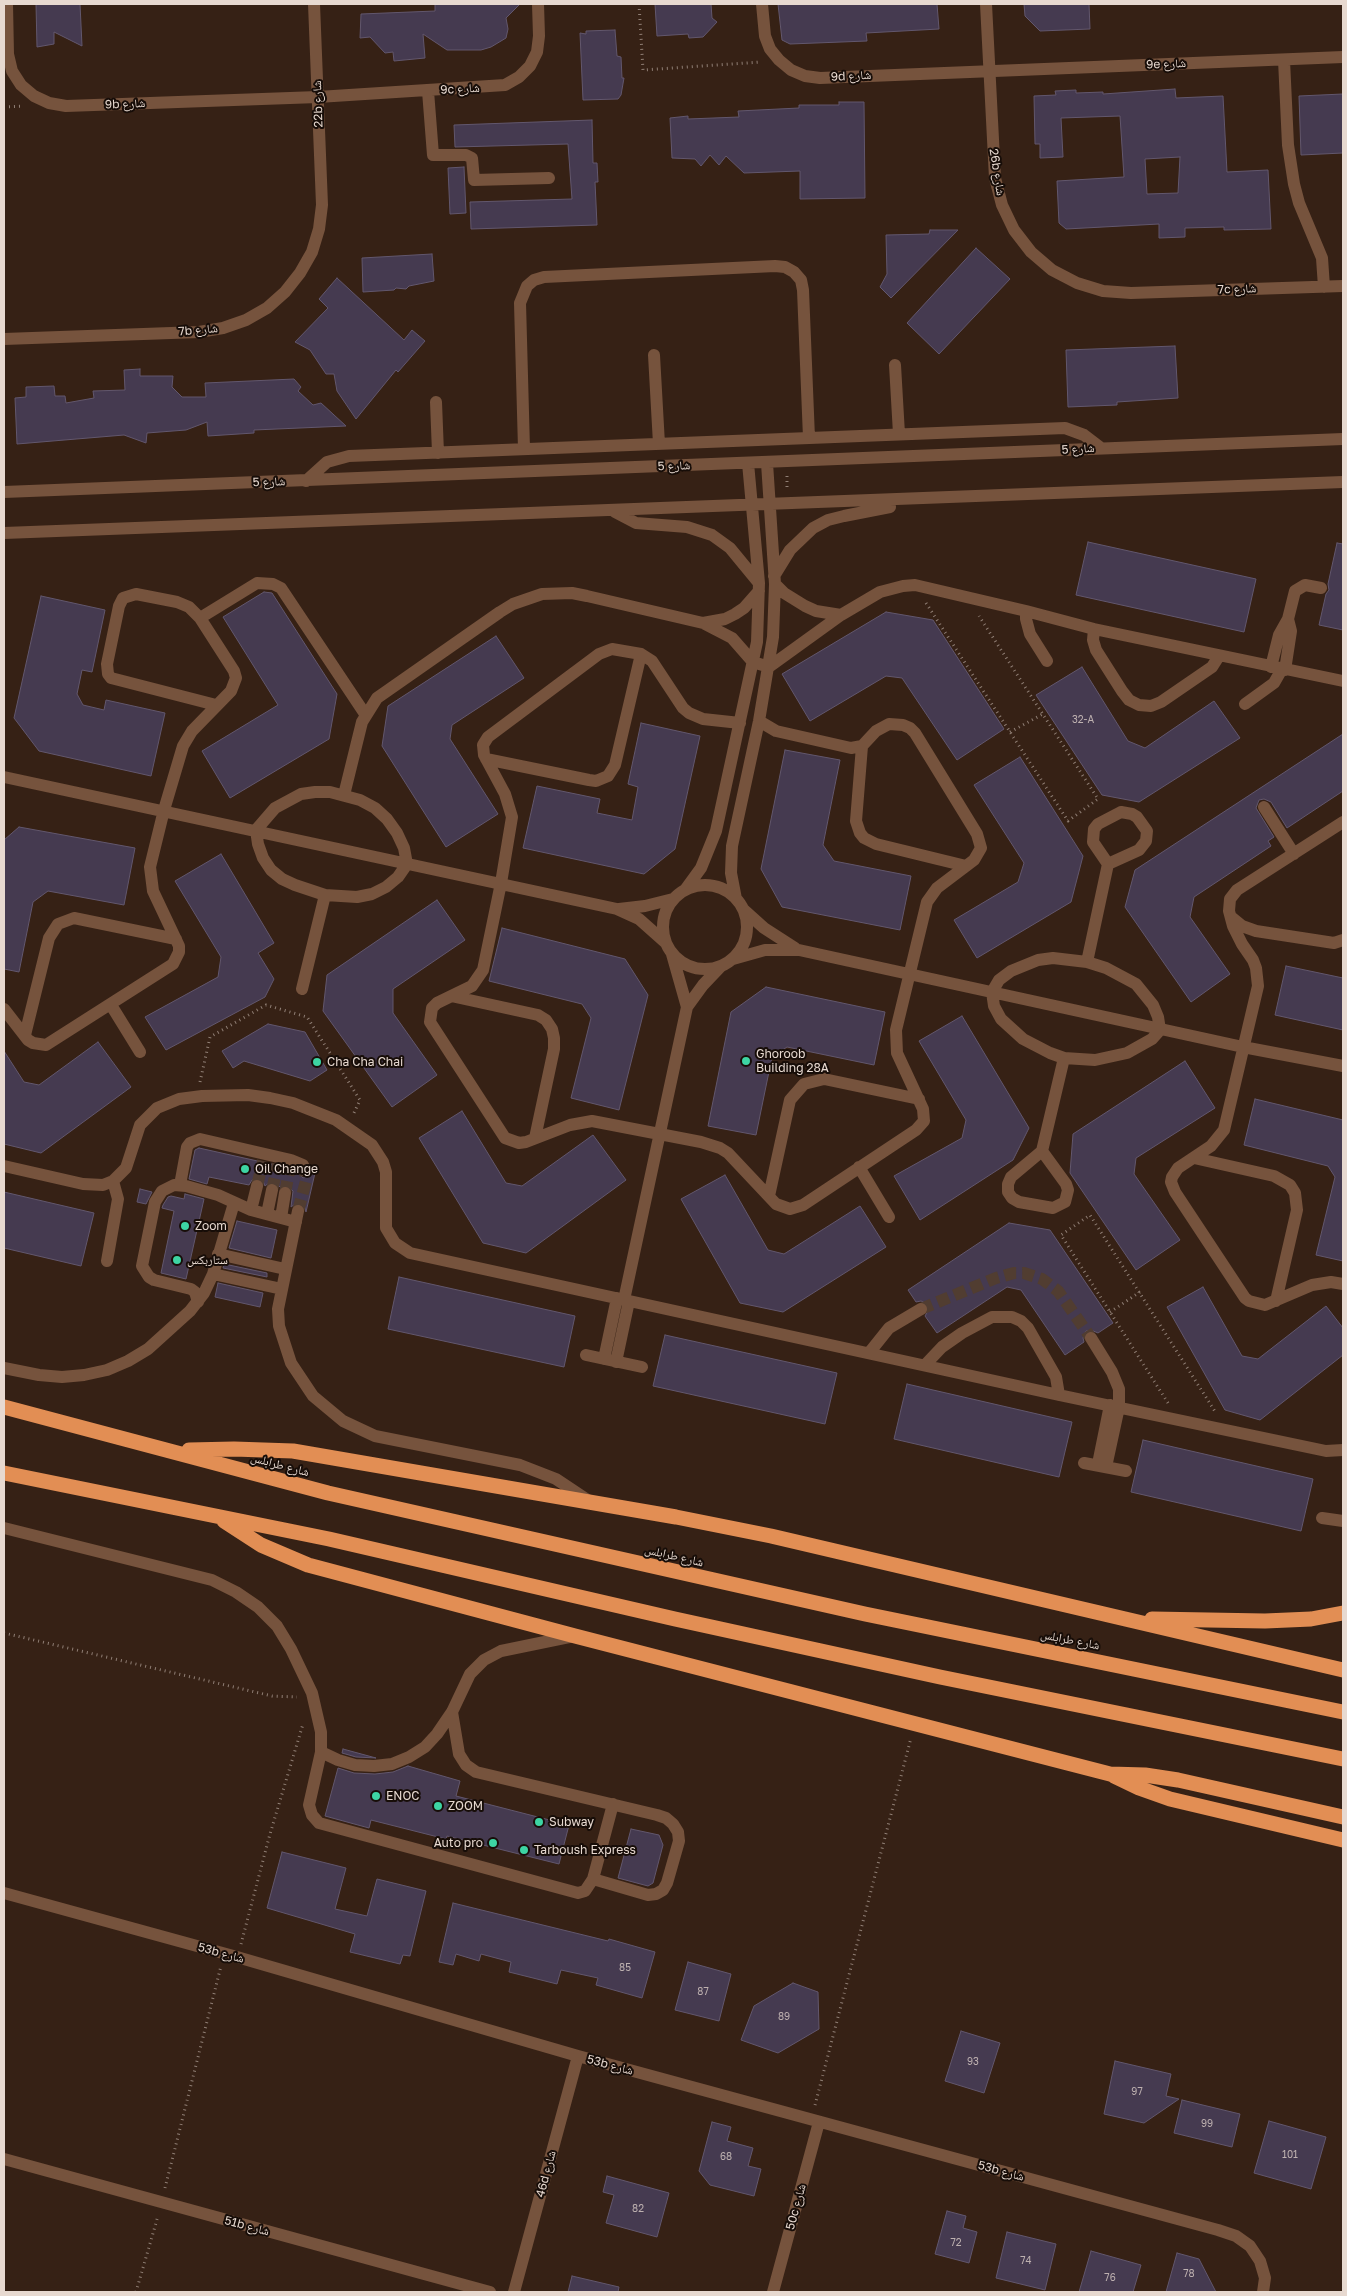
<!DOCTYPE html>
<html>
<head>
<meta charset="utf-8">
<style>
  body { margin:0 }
  #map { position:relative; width:1347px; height:2296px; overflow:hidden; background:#362115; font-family:"Golos Text",sans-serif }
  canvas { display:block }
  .frame { position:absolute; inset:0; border:5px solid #e7d9d0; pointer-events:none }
</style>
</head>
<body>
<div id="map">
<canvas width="1347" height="2296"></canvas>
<div class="frame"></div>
</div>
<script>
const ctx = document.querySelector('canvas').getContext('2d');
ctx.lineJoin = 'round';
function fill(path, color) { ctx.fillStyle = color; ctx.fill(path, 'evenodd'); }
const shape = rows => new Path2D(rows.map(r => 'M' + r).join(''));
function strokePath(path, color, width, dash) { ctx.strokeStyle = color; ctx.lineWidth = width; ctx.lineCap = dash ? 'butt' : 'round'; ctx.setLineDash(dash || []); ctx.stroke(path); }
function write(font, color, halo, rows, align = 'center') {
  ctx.font = font + ' "Golos Text","Noto Naskh Arabic",sans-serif'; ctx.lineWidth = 4; ctx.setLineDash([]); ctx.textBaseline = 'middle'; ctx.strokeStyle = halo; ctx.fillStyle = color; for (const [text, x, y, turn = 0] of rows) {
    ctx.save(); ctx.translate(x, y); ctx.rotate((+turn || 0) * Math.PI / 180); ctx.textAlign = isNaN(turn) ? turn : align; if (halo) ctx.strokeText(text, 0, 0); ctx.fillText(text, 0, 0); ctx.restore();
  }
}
const building = shape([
  [36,4,80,4,82,46,54,32,54,44,37,47,36,4],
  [435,4,520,4,506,18,508,29,506,38,491,47,481,50,447,50,423,34,425,58,394,61,393,52,385,53,370,37,360,38,361,14,435,11,435,4],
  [655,4,711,4,712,18,717,22,703,37,689,38,688,34,657,36,655,4],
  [778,4,937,4,939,29,866,33,867,41,790,44,782,40,778,4],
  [1024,4,1089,4,1090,29,1040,31,1025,16,1024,4],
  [615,30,617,56,621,57,622,78,624,78,621,95,618,99,583,100,580,33,586,34,586,31,615,30],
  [1175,89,1176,98,1223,96,1227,172,1268,170,1271,229,1224,230,1224,227,1185,228,1185,237,1159,238,1159,224,1066,229,1059,223,1057,181,1124,177,1120,116,1061,118,1063,157,1040,158,1040,144,1035,144,1034,96,1056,95,1055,91,1076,90,1076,93,1103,92,1103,94,1175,89],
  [1180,157,1178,193,1147,194,1145,159,1180,157],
  [1343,94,1343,153,1301,155,1299,96,1343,94],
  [839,102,864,102,865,198,800,199,800,171,744,173,726,156,719,165,710,155,701,166,695,159,672,158,670,118,688,116,688,119,739,117,738,111,799,108,799,105,839,105,839,102],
  [592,120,593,163,597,163,598,182,595,182,597,225,471,229,470,202,572,199,568,144,455,147,454,125,592,120],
  [464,167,466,213,450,214,448,168,464,167],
  [930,230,958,230,891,298,880,287,887,274,886,235,929,234,930,230],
  [976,248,1010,279,939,354,907,323,976,248],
  [432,254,434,281,409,286,406,289,396,288,394,290,363,292,362,258,432,254],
  [337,278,404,340,412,330,425,341,398,372,396,370,356,419,337,391,334,374,326,374,310,350,295,342,328,308,319,299,337,278],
  [1175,346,1178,398,1117,402,1117,405,1068,407,1066,350,1175,346],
  [140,369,140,376,173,376,172,387,182,397,206,397,205,383,294,379,301,387,298,391,313,405,321,403,346,426,254,430,254,433,208,436,207,422,186,430,147,433,146,443,124,435,17,444,15,398,26,397,26,387,54,386,55,396,65,396,66,403,94,398,93,391,125,390,124,370,140,369],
  [1088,542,1256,579,1244,632,1076,595,1088,542],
  [1337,543,1343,544,1343,630,1319,625,1326,594,1329,590,1328,584,1337,543],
  [264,592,272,593,337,694,329,739,230,798,202,751,278,705,223,617,264,592],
  [41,596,105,610,92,672,82,670,77,694,83,705,104,710,106,700,165,713,151,776,39,751,14,718,41,596],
  [886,612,933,620,1004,729,957,760,902,678,886,676,810,721,782,674,886,612],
  [496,636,524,678,452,725,450,739,498,814,446,847,382,746,388,706,496,636],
  [1082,667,1128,741,1145,748,1214,701,1240,738,1139,802,1102,795,1036,695,1082,667],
  [641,723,700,736,675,849,644,874,523,848,537,786,600,799,597,813,632,820,638,787,628,784,641,723],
  [1343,734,1343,791,1287,828,1271,802,1264,799,1259,800,1256,808,1274,837,1268,841,1271,846,1194,897,1190,917,1230,974,1191,1002,1125,907,1135,870,1343,734],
  [785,750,840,760,823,845,834,861,911,876,900,930,782,907,761,869,785,750],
  [1020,757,1083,856,1071,902,977,958,954,920,1018,882,1024,863,974,785,1020,757],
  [19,827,135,848,124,905,48,891,33,902,19,972,4,969,4,840,19,827],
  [221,854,274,943,258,953,274,979,265,997,166,1050,145,1017,218,977,221,957,175,881,221,854],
  [437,900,465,940,393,989,393,1013,437,1075,392,1107,323,1011,327,975,437,900],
  [502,928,625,959,648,995,619,1110,571,1098,591,1018,582,1004,489,981,502,928],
  [1286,966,1343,978,1343,1030,1275,1015,1286,966],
  [766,987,885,1012,874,1065,787,1047,772,1057,756,1135,708,1126,731,1012,766,987],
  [962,1016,1029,1128,1013,1160,920,1220,894,1176,962,1138,966,1120,919,1041,962,1016],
  [268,1024,305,1032,327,1070,310,1081,244,1061,233,1068,222,1051,268,1024],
  [98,1042,131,1087,41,1153,4,1144,4,1051,24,1082,39,1085,98,1042],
  [1185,1061,1215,1108,1136,1158,1134,1174,1180,1240,1136,1270,1070,1173,1073,1134,1185,1061],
  [1255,1099,1343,1120,1343,1261,1316,1255,1335,1177,1328,1166,1244,1145,1255,1099],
  [462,1111,506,1183,522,1186,593,1135,626,1180,526,1253,483,1243,419,1138,462,1111],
  [199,1148,289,1168,297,1171,303,1178,315,1173,306,1212,304,1205,300,1203,295,1204,291,1207,293,1191,287,1185,280,1187,277,1184,270,1182,265,1186,263,1181,258,1178,252,1180,249,1185,209,1177,207,1184,189,1179,195,1150,199,1148],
  [725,1175,768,1250,784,1254,860,1206,886,1247,783,1312,740,1303,681,1199,725,1175],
  [140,1189,152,1192,146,1204,137,1202,140,1189],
  [4,1192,94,1213,81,1266,4,1248,4,1192],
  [185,1194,204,1199,186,1279,161,1273,174,1211,162,1208,163,1205,168,1197,171,1196,184,1199,185,1194],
  [237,1221,277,1230,271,1258,229,1248,237,1221],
  [1009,1223,1050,1230,1113,1323,1098,1333,1091,1330,1086,1331,1083,1338,1084,1342,1065,1355,1021,1290,1007,1287,937,1333,925,1316,929,1309,928,1304,921,1301,916,1302,908,1290,1009,1223],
  [224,1264,267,1273,267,1277,223,1268,224,1264],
  [399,1277,575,1316,564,1367,388,1329,399,1277],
  [218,1283,263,1293,260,1307,215,1297,218,1283],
  [1203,1287,1242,1356,1258,1359,1326,1306,1343,1328,1343,1355,1260,1420,1225,1410,1167,1307,1203,1287],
  [665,1335,837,1373,825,1424,653,1386,665,1335],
  [907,1384,1072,1422,1059,1477,894,1439,907,1384],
  [1143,1440,1313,1479,1301,1531,1131,1492,1143,1440],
  [343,1749,376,1758,356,1757,342,1753,343,1749],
  [408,1766,460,1781,456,1796,569,1825,559,1864,447,1836,446,1839,371,1820,369,1828,325,1816,338,1768,354,1773,375,1774,393,1772,408,1766],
  [631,1829,659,1835,663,1845,653,1883,648,1886,618,1878,631,1829],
  [282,1852,346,1868,335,1909,367,1916,377,1879,426,1891,410,1956,403,1955,400,1964,350,1952,355,1934,267,1908,282,1852],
  [453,1903,608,1941,609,1939,655,1952,642,1998,596,1985,598,1978,561,1970,557,1984,509,1972,511,1962,481,1954,479,1961,456,1954,453,1965,439,1962,453,1903],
  [688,1962,731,1974,719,2021,675,2010,688,1962],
  [793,1983,818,1992,819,2029,778,2053,741,2040,754,2006,793,1983],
  [961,2031,1000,2043,984,2093,945,2081,961,2031],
  [1115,2061,1171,2074,1166,2096,1179,2099,1144,2123,1104,2114,1115,2061],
  [1182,2100,1240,2114,1232,2147,1174,2133,1182,2100],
  [1269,2121,1326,2137,1311,2189,1254,2173,1269,2121],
  [712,2122,731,2127,727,2141,753,2148,748,2166,761,2169,754,2196,710,2185,699,2171,712,2122],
  [607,2176,669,2193,657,2237,606,2223,614,2195,603,2192,607,2176],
  [947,2211,966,2216,963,2228,977,2232,969,2263,935,2254,947,2211],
  [1007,2232,1056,2244,1045,2290,996,2278,1007,2232],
  [1091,2251,1141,2265,1133,2292,1079,2292,1091,2251],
  [1177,2253,1199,2259,1216,2292,1166,2292,1177,2253],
  [572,2276,619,2287,618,2292,568,2292,572,2276]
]);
const minorTunnel = shape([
  [257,1186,263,1161],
  [272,1190,278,1164],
  [285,1193,290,1167],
  [298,1211,306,1181,305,1170],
  [921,1309,996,1278,1014,1273,1024,1273,1042,1279,1058,1291,1091,1338]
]);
const path = shape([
  [639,4,643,70,761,62],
  [4,107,23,106],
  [787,476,787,489],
  [926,603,1068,821,1098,799,979,616],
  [1010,732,1043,714],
  [200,1082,210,1037,266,1005,307,1017,360,1100,353,1115],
  [1110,1312,1140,1292],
  [1168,1403,1061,1235,1090,1215,1216,1413],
  [4,1633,272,1696,297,1697],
  [241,1944,270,1834,303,1724],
  [815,2105,911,1738],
  [165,2188,221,1966],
  [136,2292,158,2216]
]);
const minor = shape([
  [7,4,8,54,12,71,21,85,34,96,49,103,66,106,318,97,505,85,519,77,530,66,537,52,539,36,538,4],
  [762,4,765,36,770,49,779,60,791,70,805,76,820,78,1343,57],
  [986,4,995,178,1002,205,1014,230,1031,252,1052,270,1077,283,1103,291,1131,293,1343,286],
  [1284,60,1288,145,1294,184,1299,203,1322,258,1324,287],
  [428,91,433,155,466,155,472,158,474,180,549,178],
  [4,339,199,332,223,328,246,320,267,308,285,292,300,273,312,252,319,229,322,205,314,4],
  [654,355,659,444],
  [895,365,899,434],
  [436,402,438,453],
  [524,449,520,303,527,286,534,280,544,277,775,266,785,267,794,272,801,280,803,290,809,438],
  [306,481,327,462,349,456,1065,428,1084,435,1101,448],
  [4,492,1343,439],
  [615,512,636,523,687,527,712,535,730,548,758,582],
  [4,533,1343,482],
  [774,576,790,550,813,528,828,520,844,516,890,507],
  [775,584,784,593,805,606,816,611,841,615],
  [1026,611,1026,619,1030,634,1047,661],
  [200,618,257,583,273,584,281,588,365,714],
  [703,623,725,619,735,614,744,608,759,591],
  [1094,629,1093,640,1096,650,1122,691,1129,700,1139,705,1151,706,1161,702,1212,667,1219,656],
  [1271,667,1279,635,1288,619,1295,591,1305,585,1321,588],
  [1285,670,1291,631,1288,619],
  [1245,704,1274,683,1282,669],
  [740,723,703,719,689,713,683,708,652,661,641,654,612,649,599,654,488,737,483,745,484,755,505,794,512,817,501,883,483,970,472,986,437,1003,432,1008,430,1022,505,1138,519,1143,526,1142,570,1125,592,1121,701,1142,720,1148,728,1153,776,1204,790,1209,803,1205,916,1130,924,1121,923,1109,897,1053,896,1030,927,902,937,888,974,860,981,848,977,834,915,733,910,728,903,725,889,724,876,731,862,746,851,748,776,731,759,721],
  [862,746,856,821,860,833,864,838,876,844,966,866],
  [486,759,589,780,596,781,608,776,615,765,641,654],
  [4,777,617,909,639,919,666,943],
  [315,792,330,792,360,800,375,808,387,819,397,833,404,848,407,864,398,877,386,887,372,894,357,897,325,895,295,885,282,879,271,870,263,858,258,844,256,830,275,808,301,794,315,792],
  [344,795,362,722,377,698,500,612,513,604,542,594,572,593,587,596,703,623,732,638,753,662,769,667,841,615,880,592,903,586,915,585,1026,611,1094,629,1343,681],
  [1264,807,1294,854],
  [1121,812,1132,814,1137,817,1147,831,1146,841,1139,850,1108,864,1093,842,1094,829,1098,824,1121,812],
  [1343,822,1237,890,1230,899,1229,911,1233,926,1242,944,1253,960,1256,968,1258,986,1224,1130,1211,1146,1178,1168,1172,1177,1171,1182,1175,1192,1245,1298,1249,1301,1265,1305,1312,1285,1331,1282,1343,1284],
  '663 927a42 42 0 1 1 84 0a42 42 0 1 1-84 0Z',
  [685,890,701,868,716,831,757,642,759,583,748,463],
  [736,899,731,873,732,846,759,721,773,637,775,584,767,463],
  [619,909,645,906,673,899],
  [744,910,764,928,795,948],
  [1231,917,1242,926,1256,931,1334,943,1343,940],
  [672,954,687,1007],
  [1053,958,1087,962,1106,968,1136,984,1153,1005,1158,1017,1160,1030,1152,1039,1127,1053,1095,1060,1064,1058,1050,1053,1023,1039,1001,1019,994,1006,992,992,999,980,1011,971,1038,960,1053,958],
  [733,959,765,950,799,950,1243,1047,1343,1066],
  [1087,962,1108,864],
  [302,989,325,895],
  [451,996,538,1015,546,1020,552,1029,554,1038,554,1049,535,1138],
  [111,1005,140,1052],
  [4,1009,28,1040,33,1043,46,1045,173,964,179,952,179,946,153,891,150,867,164,810,183,746,192,731,231,691,236,678,234,671,200,618,189,607,177,602,136,594,123,598,119,606,107,664,108,674,111,678,216,705],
  [25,1035,49,938,58,924,74,918,176,939],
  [1042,1151,1066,1184,1068,1190,1065,1202,1053,1208,1019,1202,1012,1198,1008,1192,1008,1184,1011,1177,1042,1151],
  [1042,1151,1064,1058],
  [1194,1158,1274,1176,1290,1185,1295,1193,1297,1210,1276,1301],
  [4,1166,83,1184,103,1185,113,1181,126,1168,140,1125,157,1108,179,1099,202,1096,248,1095,270,1098,293,1103,336,1120,372,1145,383,1162,386,1172,386,1228,395,1243,410,1253,1059,1395,1326,1451,1343,1450],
  [859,1167,889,1217],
  [180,1185,187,1147,190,1143,200,1139,291,1160,303,1165,305,1170],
  [769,1196,790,1100,804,1084,824,1079,919,1099],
  [251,1210,257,1186],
  [298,1211,278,1309,279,1326,291,1363,313,1396,343,1421,375,1436,520,1465,556,1479,589,1501],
  [267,1214,272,1190],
  [281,1218,285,1193],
  [218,1254,285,1269],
  [107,1261,118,1199,113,1181],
  [213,1274,282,1289],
  [624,1300,687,1007,703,985,721,966],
  [198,1302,195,1292,191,1289,154,1280,149,1277,142,1266,155,1202,162,1191,174,1185,186,1186,218,1195,251,1210,296,1222],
  [1091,1338,1112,1372,1119,1389,1119,1407,1106,1467],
  [869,1353,889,1328,921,1309],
  [586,1355,642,1367],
  [604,1359,617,1298],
  [616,1362,629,1301],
  [925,1365,942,1347,962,1333,992,1317,1012,1317,1021,1321,1028,1328,1056,1377,1059,1395],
  [4,1368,39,1375,62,1377,84,1375,107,1370,128,1361,148,1349,190,1311,204,1293,213,1274,234,1203],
  [1099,1459,1110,1405],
  [1084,1463,1126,1471],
  [1322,1518,1343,1521],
  [4,1528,212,1580,236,1592,258,1607,277,1626,291,1649,312,1693,321,1732,321,1752,309,1805,312,1815,319,1823,578,1893,585,1891,593,1879,613,1804],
  [452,1712,459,1754,466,1765,476,1772,657,1815,666,1818,673,1824,678,1832,679,1841,667,1883,663,1890,656,1894,648,1895,593,1879],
  [321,1752,338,1760,355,1765,374,1766,392,1764,409,1757,425,1747,437,1734,452,1712,470,1674,484,1660,501,1651,574,1636],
  [4,1893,237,1957,578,2056,1218,2230,1236,2236,1250,2246,1260,2261,1265,2278,1263,2292],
  [4,2159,490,2292],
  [514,2292,578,2056],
  [773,2292,819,2122]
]);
const highway = shape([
  [4,1407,328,1493,865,1614,1343,1712],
  [189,1450,234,1449,293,1451,676,1517,771,1536,1343,1670],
  [4,1473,329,1539,675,1619,940,1677,1343,1759],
  [224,1521,261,1545,308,1565,575,1636,1110,1774,1145,1775,1178,1780,1343,1817],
  [1152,1619,1265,1621,1311,1619,1343,1613],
  [1114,1776,1139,1788,1170,1799,1343,1840]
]);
const markers = [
  [746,1061,5,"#3dd4a3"],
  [317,1062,5,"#3dd4a3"],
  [245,1169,5,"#3dd4a3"],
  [185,1226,5,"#3dd4a3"],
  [177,1260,5,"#3dd4a3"],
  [376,1796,5,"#3dd4a3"],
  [438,1806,5,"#3dd4a3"],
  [539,1822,5,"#3dd4a3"],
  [493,1843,5,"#3dd4a3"],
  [524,1850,5,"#3dd4a3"]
];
const numberNames = [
  ["32-A",1083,720],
  ["85",625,1968],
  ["87",703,1992],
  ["89",784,2017],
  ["93",973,2062],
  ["97",1137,2092],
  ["99",1207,2124],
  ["101",1290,2155],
  ["68",726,2157],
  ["82",638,2209],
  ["72",956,2243],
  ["74",1026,2261],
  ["78",1189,2274],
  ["76",1110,2278]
];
const streetNames = [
  ["9e شارع",1166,64,-2],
  ["9d شارع",851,76,-3],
  ["9c شارع",460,89,-3],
  ["9b شارع",125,104,-2],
  ["22b شارع",318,104,-92],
  ["26b شارع",997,172,81],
  ["7c شارع",1237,289,-2],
  ["7b شارع",198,330,-5],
  ["شارع 5",1078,449,-3],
  ["شارع 5",674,466,-2],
  ["شارع 5",269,482,-2],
  ["شارع طرابلس",280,1465,15],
  ["شارع طرابلس",674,1556,13],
  ["شارع طرابلس",1070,1640,11],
  ["53b شارع",221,1953,15],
  ["53b شارع",610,2065,15],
  ["53b شارع",1001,2171,15],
  ["46d شارع",546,2174,-75],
  ["50c شارع",796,2207,-75],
  ["51b شارع",247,2226,15]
];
const poiNames = [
  ["Ghoroob",756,1054],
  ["Building 28A",756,1068],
  ["Cha Cha Chai",327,1062],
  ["Oil Change",255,1169],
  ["Zoom",195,1226],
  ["ستاربكس",187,1260],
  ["ENOC",386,1796],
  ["ZOOM",448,1806],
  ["Subway",549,1822],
  ["Auto pro",483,1843,"right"],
  ["Tarboush Express",534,1850]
];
fill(building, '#453a50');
strokePath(building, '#62576d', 1);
strokePath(minorTunnel, '#513d31', 12, [12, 6]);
strokePath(path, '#907f75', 3, [1, 4]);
strokePath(minor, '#76533d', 12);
strokePath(highway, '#e28e54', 15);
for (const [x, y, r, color] of markers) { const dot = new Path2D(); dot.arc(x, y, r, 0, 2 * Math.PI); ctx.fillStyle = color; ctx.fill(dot); strokePath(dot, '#170d08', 2); }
write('10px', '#beb1b0', null, numberNames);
write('12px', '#e7d9d0', '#170d08', streetNames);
write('12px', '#e7d9d0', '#170d08', poiNames, 'left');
</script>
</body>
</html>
